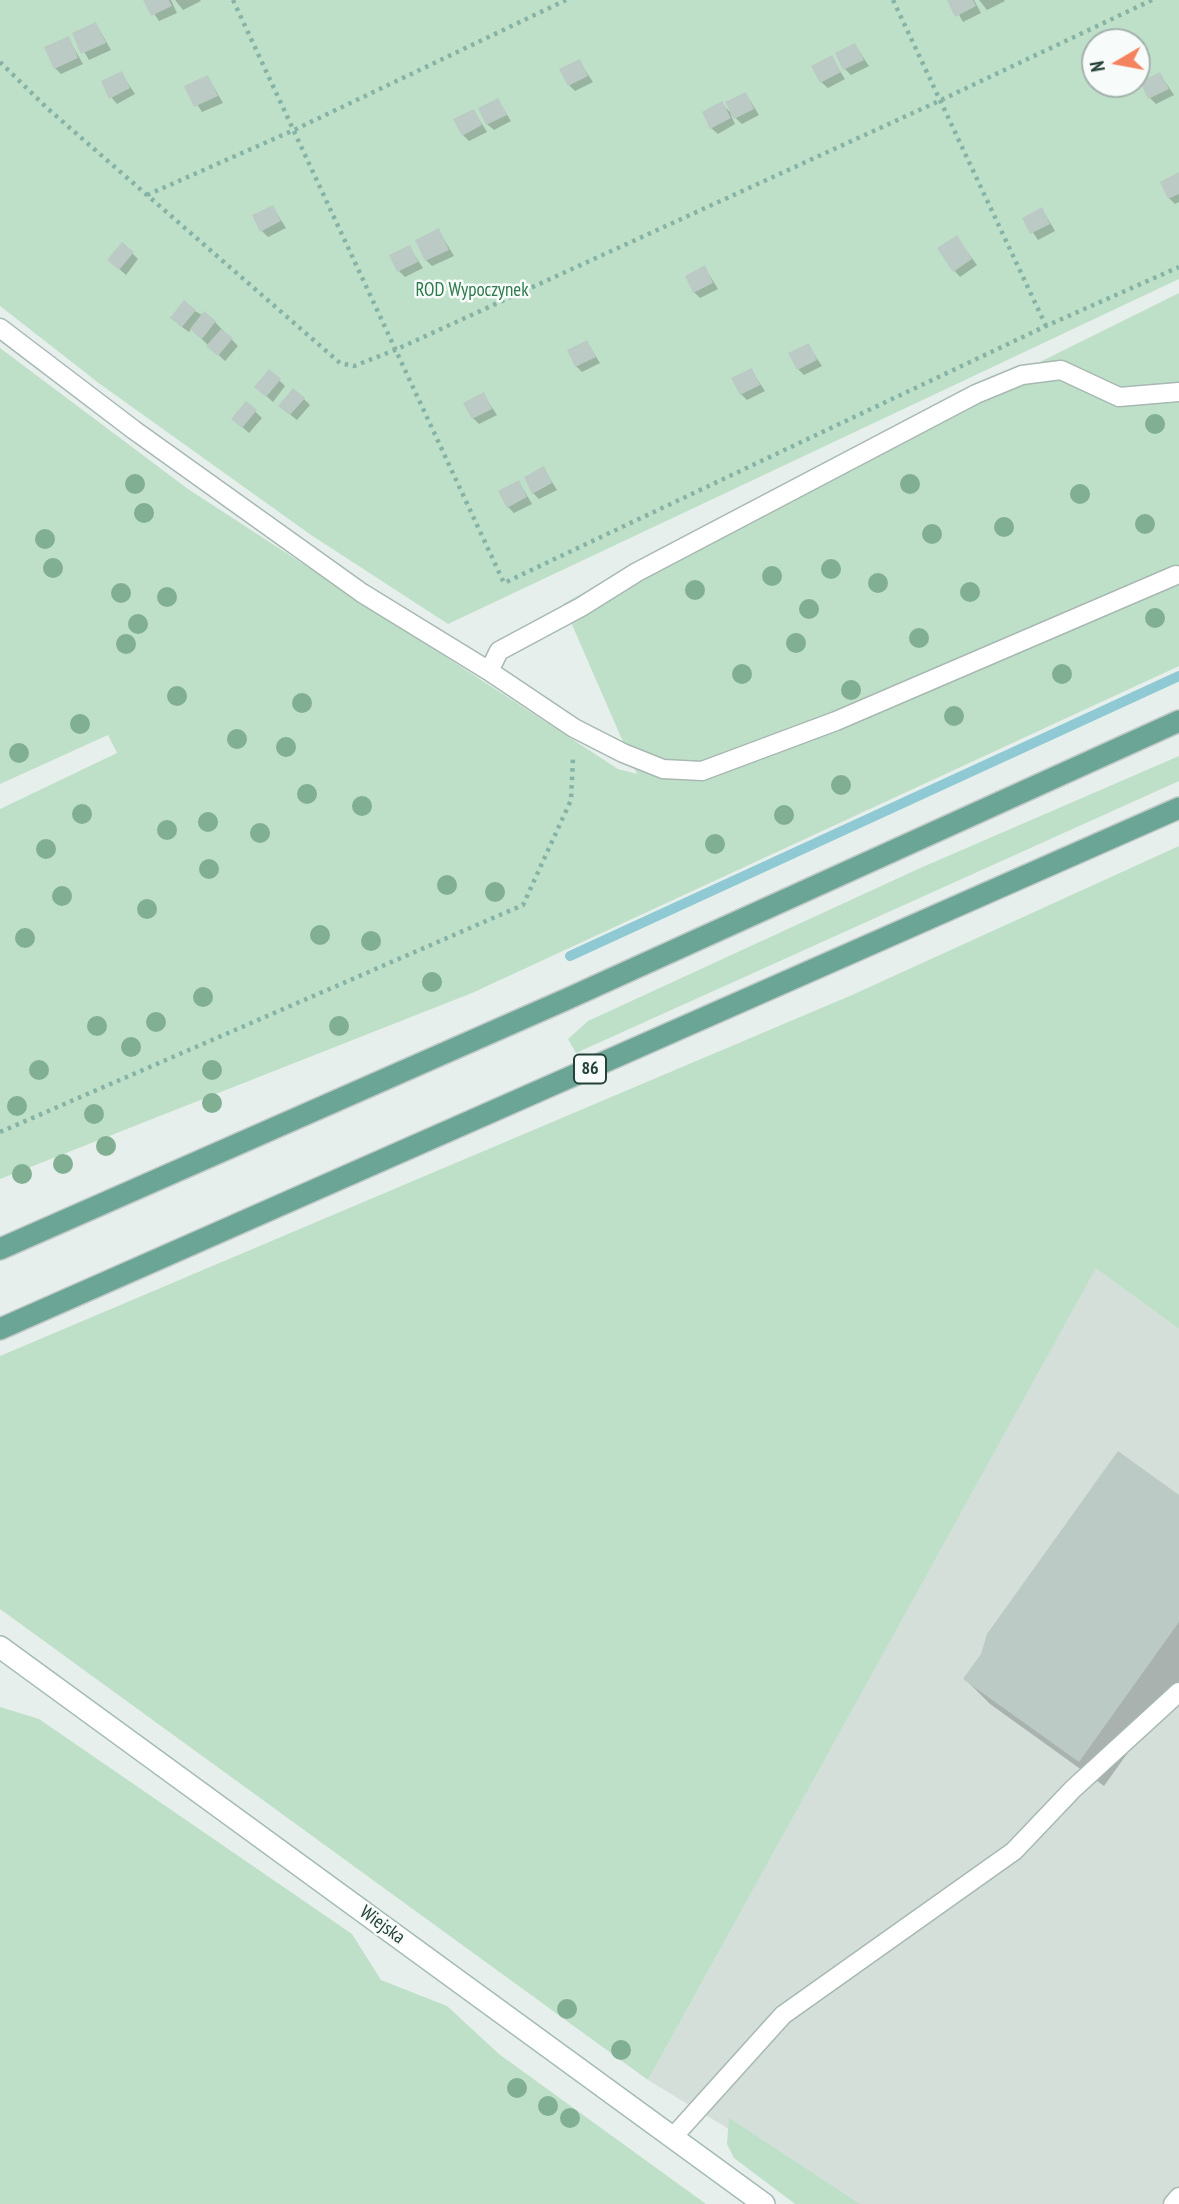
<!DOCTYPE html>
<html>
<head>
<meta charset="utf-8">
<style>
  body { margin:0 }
  #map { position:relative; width:1179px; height:2204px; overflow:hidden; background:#e6efeb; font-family:"PT Sans Narrow",sans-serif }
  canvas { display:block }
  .north { position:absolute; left:1081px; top:28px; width:70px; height:70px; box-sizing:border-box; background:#f7fbf9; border:2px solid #a3b1ad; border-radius:50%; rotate:260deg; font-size:19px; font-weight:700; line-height:28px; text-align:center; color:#24423a }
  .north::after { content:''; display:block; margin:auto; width:24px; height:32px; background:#f4845f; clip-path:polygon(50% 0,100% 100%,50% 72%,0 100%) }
</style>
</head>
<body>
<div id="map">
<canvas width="1179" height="2204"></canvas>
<div class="north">N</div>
</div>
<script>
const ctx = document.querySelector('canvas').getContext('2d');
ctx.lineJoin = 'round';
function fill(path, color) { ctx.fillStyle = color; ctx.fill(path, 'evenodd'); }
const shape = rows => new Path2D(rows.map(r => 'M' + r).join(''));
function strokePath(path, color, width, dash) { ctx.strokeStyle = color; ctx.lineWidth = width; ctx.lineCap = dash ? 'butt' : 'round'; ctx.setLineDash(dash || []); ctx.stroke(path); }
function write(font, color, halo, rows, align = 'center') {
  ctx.font = font + ' "PT Sans Narrow",sans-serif'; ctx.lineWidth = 5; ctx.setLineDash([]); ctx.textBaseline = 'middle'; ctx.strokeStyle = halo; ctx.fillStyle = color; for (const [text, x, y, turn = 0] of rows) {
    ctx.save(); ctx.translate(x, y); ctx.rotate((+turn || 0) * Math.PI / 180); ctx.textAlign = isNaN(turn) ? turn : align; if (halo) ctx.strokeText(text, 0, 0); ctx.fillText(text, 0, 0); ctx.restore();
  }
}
const built = shape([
  [1096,1267,1179,1329,1179,2204,852,2204,648,2080]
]);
const green = shape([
  [0,0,1179,0,1179,279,448,624,311,535,100,384,0,306],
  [1095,42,1137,42,1137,84,1095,84],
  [1179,293,1179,666,472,993,0,1179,0,809,117,753,108,735,0,784,0,348,188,489,618,769,637,774,563,604,659,551],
  [1179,756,1179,781,576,1053,568,1039,588,1021,918,869],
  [1179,846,1179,1329,1096,1268,648,2080,0,1609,0,1356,852,995],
  [0,1707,39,1719,352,1934,381,1980,447,2006,499,2054,706,2204,0,2204],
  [729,2118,860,2204,795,2204,734,2158,727,2144]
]);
const shadow = shape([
  [145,0,171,0,177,13,159,21],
  [175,0,200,0,201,1,183,10],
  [951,0,974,0,981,13,963,22],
  [979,0,1004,0,1005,1,987,10],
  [96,24,111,50,89,60,74,34],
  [68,38,83,64,61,74,55,68],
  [855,45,869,66,851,75,845,69],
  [831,57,845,79,828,88,821,82],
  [579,61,593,82,575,91,569,85],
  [121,73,135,94,117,104,111,97],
  [1160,74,1174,95,1156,104,1150,98],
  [208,77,223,103,202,112,186,87],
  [746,94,759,115,742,124,730,113,735,124,718,134,711,128,722,104,733,115],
  [498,100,511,121,494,130,487,124],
  [474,111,487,132,469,141,463,135],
  [1179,174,1179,202,1175,204,1169,198],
  [273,207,286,228,268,237,262,231],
  [1042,209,1055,231,1038,240,1024,219],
  [439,231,454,256,432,266,426,260],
  [957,238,977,265,960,277,954,270],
  [409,247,423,268,405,277,399,271],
  [132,253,138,259,126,275,116,266],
  [705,268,718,289,700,298,694,292],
  [195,311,215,322,238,346,225,361,191,329,189,332,178,324],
  [587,342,600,363,582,372,576,366],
  [808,345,822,366,804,375,798,369],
  [751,370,765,391,747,400,741,394],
  [279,380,285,386,273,402,263,393],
  [483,394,497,415,479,424,473,418],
  [304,399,310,405,297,420,287,412],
  [246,403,262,418,249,433,239,424],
  [544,469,557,490,539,499,533,493],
  [519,482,532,504,514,513,508,507],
  [1179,1497,1179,1681,1104,1786,990,1704,965,1679]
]);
const stream = shape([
  [570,956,1179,676]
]);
const building = shape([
  [143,0,169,0,172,6,151,16],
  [947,0,973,0,976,6,955,17],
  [96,22,106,43,81,54,72,33],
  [69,36,78,58,54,69,44,47],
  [855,43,864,60,843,70,835,53],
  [832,55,841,72,820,83,811,66],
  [580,59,588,76,568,86,559,69],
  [122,71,130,88,109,99,101,81],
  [1160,72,1169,89,1148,99,1140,82],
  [208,75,218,96,194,107,184,86],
  [746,92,754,109,734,119,725,102],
  [498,98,507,115,486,125,478,108],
  [722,101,731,118,710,129,702,112],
  [474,109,482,125,462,136,453,119],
  [1179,172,1179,194,1168,199,1160,182],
  [273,205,281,221,260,232,252,215],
  [1042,207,1050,224,1030,234,1022,218],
  [439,228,449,250,425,261,415,240],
  [957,235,972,259,953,272,937,248],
  [122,242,134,252,119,270,107,260],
  [410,245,418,262,397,272,389,255],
  [705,265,713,283,693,293,685,276],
  [184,300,196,310,182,327,170,318],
  [204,311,216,321,202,339,190,329],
  [221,329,233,338,218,356,206,346],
  [587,340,596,357,575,367,567,350],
  [809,343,817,360,797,370,788,353],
  [752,368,760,385,740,395,731,378],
  [269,369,281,379,266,397,254,387],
  [293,388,305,398,290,415,278,406],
  [484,392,492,409,472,419,463,403],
  [246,401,257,410,242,428,231,419],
  [544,466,552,483,532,494,524,477],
  [519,480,527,497,507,508,498,491],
  [1118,1451,1179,1495,1179,1622,1079,1762,963,1679,981,1654,987,1634]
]);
const path = shape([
  [233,0,504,583,1046,326,1179,267],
  [893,0,1046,326],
  [0,62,47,108,340,363,354,366,395,350,939,101,1152,0],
  [147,195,294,130,566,0],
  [0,1132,523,905,571,800,573,758]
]);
const lane = shape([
  [0,328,134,430,362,593,489,671,499,651,581,607,637,572,976,394,1022,375,1061,370,1119,397,1179,392],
  [489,671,574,728,623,753,663,769,702,771,836,721,1176,575],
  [673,2137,783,2015,1014,1851,1073,1789,1179,1692],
  [1173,2204,1179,2197]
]);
const secondary = shape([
  [0,1647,764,2204]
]);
const primary = shape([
  [0,1249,567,999,1179,721],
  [0,1329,1179,808]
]);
const trees = [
  [1155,424],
  [135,484],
  [910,484],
  [1080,494],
  [144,513],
  [1145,524],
  [1004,527],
  [932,534],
  [45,539],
  [53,568],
  [831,569],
  [772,576],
  [878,583],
  [695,590],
  [970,592],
  [121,593],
  [167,597],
  [809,609],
  [1155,618],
  [138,624],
  [919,638],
  [796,643],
  [126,644],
  [742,674],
  [1062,674],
  [851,690],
  [177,696],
  [302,703],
  [954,716],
  [80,724],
  [237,739],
  [286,747],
  [19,753],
  [841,785],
  [307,794],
  [362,806],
  [82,814],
  [784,815],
  [208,822],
  [167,830],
  [260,833],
  [715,844],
  [46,849],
  [209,869],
  [447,885],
  [495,892],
  [62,896],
  [147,909],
  [320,935],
  [25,938],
  [371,941],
  [432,982],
  [203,997],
  [156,1022],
  [97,1026],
  [339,1026],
  [131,1047],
  [39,1070],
  [212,1070],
  [212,1103],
  [17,1106],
  [94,1114],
  [106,1146],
  [63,1164],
  [22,1174],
  [567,2009],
  [621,2050],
  [517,2088],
  [548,2106],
  [570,2118]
];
const shields = [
  [590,1069,32]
];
const shieldNames = [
  ["86",590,1069]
];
const parkNames = [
  ["ROD Wypoczynek",472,291]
];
const streetNames = [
  ["Wiejska",382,1925,36]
];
fill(built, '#d4dfda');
fill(green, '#bfe0c8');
fill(shadow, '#0003');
strokePath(stream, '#8ec9d4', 10);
fill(building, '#bbcac4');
strokePath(lane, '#a8b8b2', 21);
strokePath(secondary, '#a4bbb3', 24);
strokePath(primary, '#c2cac8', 24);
strokePath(path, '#86b3a5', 4.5, [3.5, 5]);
strokePath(lane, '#fff', 18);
strokePath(secondary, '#fff', 21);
strokePath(primary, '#6aa596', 21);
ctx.fillStyle = '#80af93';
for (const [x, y] of trees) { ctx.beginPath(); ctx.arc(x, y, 10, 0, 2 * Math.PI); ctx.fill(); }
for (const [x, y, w] of shields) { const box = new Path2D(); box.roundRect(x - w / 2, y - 14.5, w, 29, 5); ctx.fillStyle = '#f7fbf9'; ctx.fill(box); strokePath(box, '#24423a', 2); }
write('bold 18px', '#24423a', null, shieldNames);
write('19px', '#2d7a4b', '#f7fbf9', parkNames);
write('19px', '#24423a', '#f7fbf9', streetNames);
</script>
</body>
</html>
